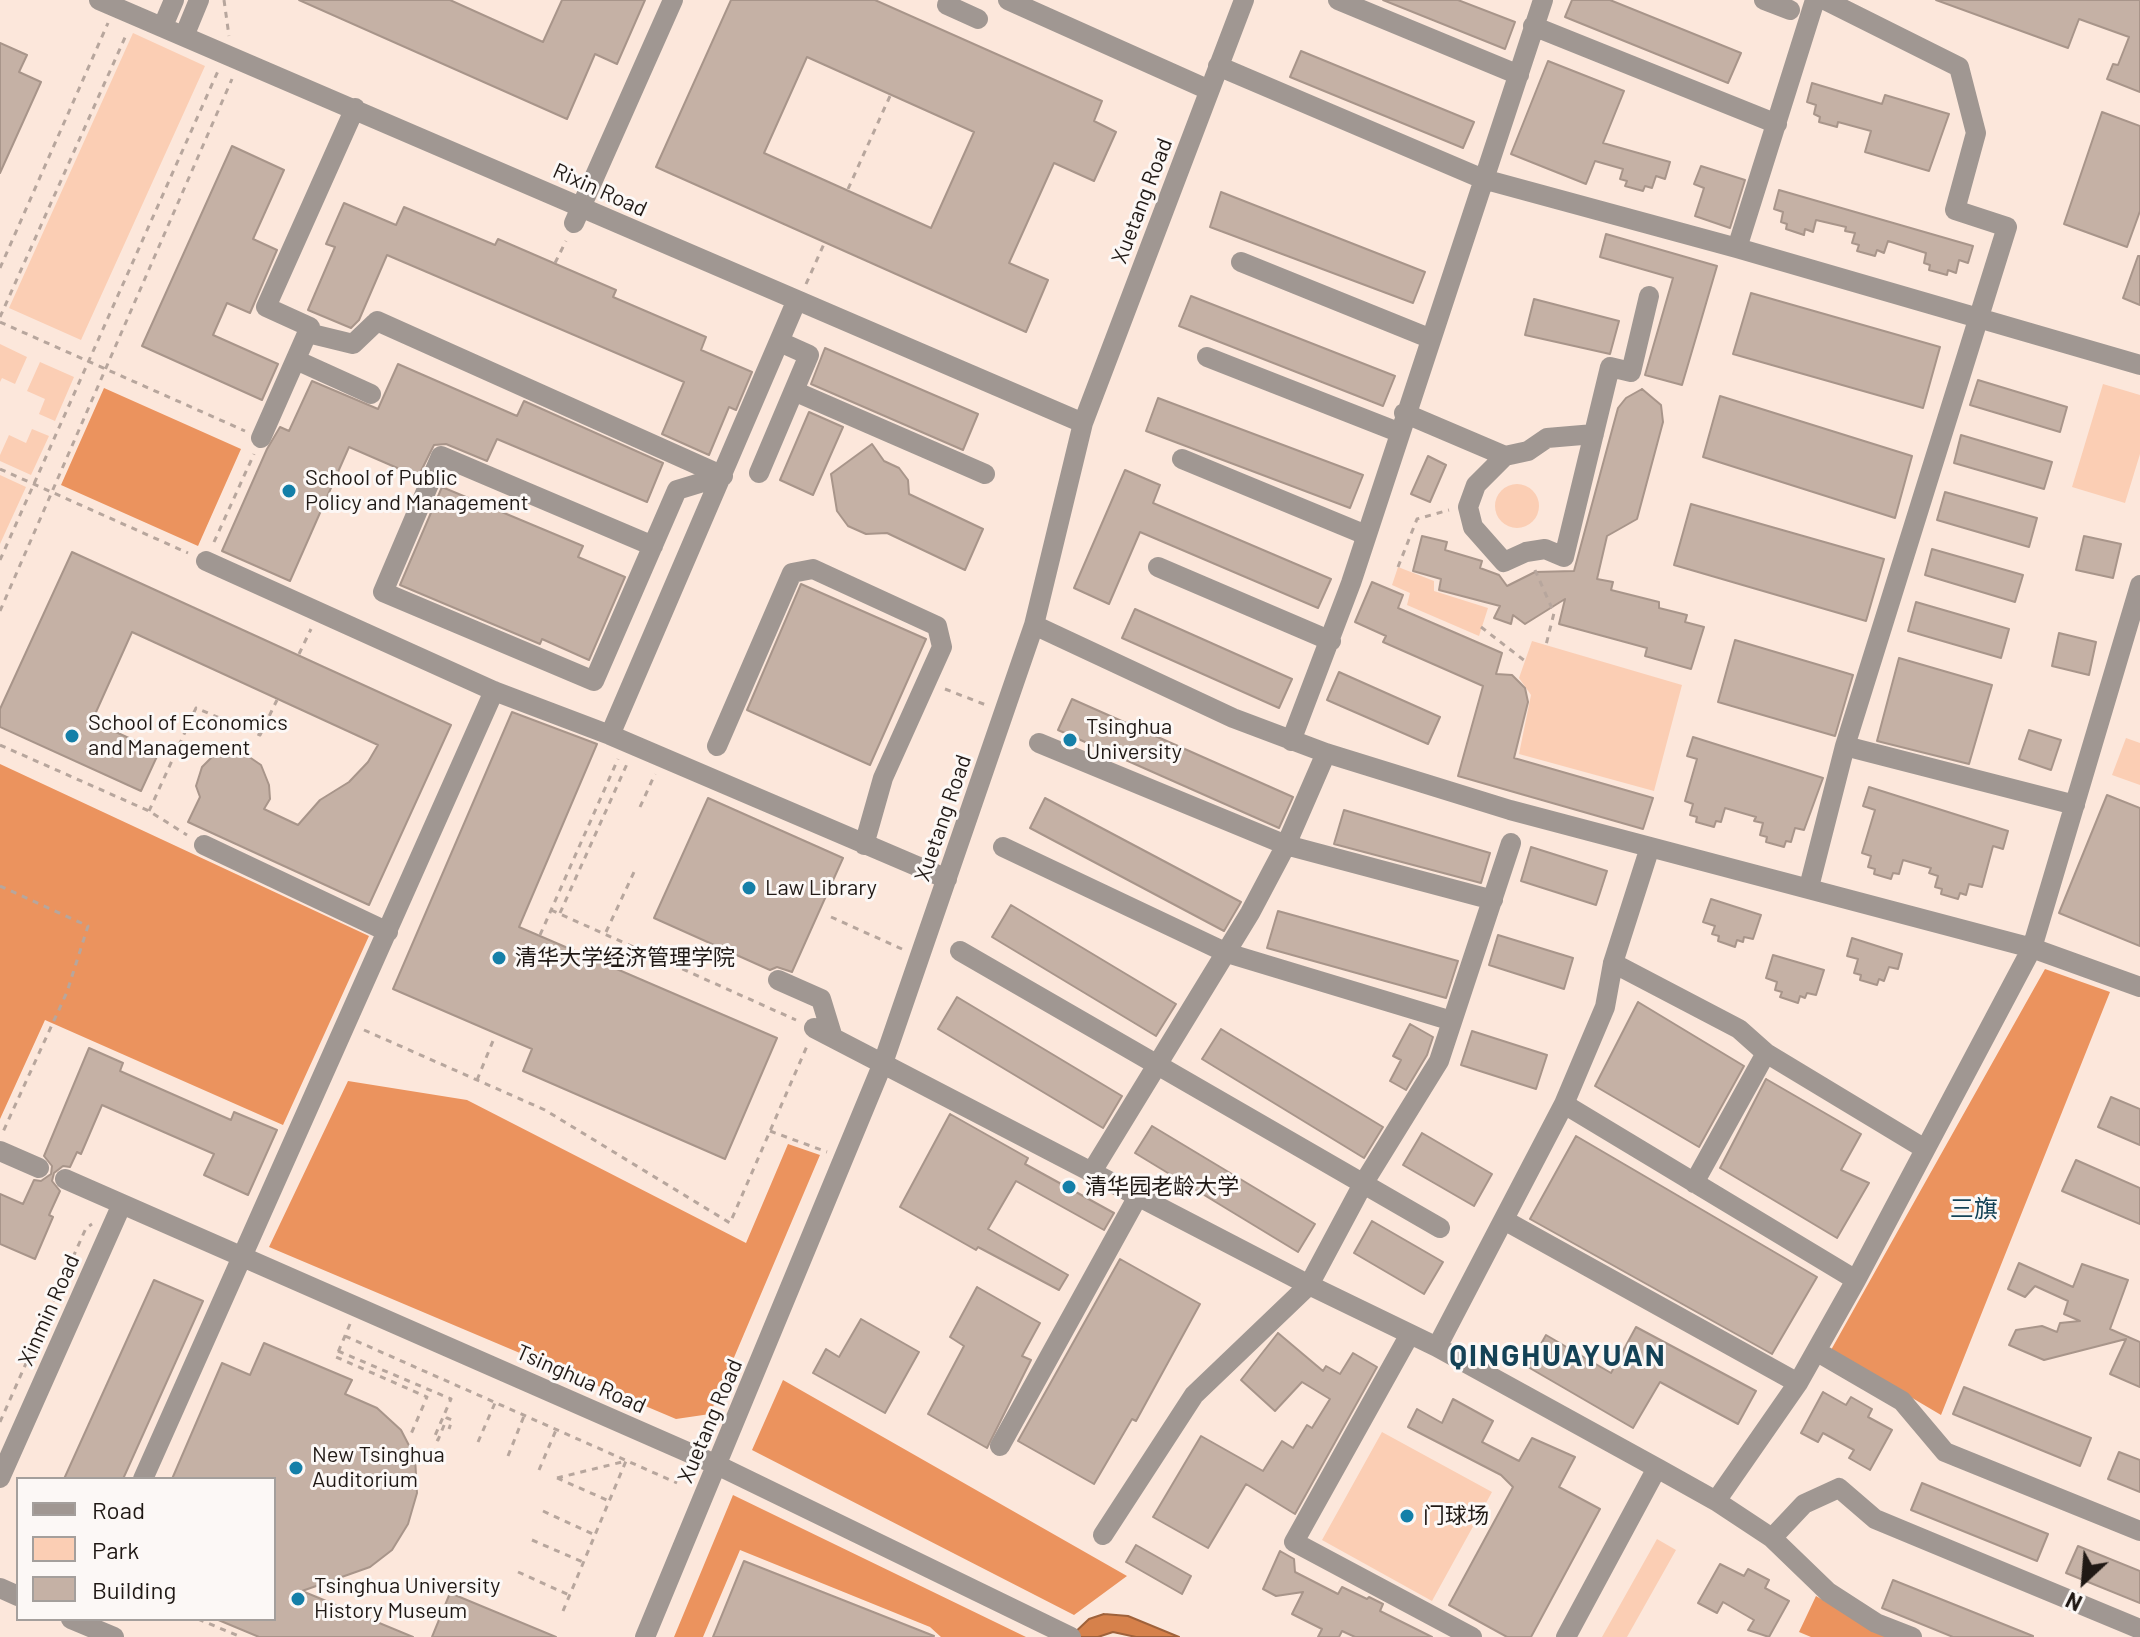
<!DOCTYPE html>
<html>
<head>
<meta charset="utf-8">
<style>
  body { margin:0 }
  #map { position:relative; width:2140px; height:1637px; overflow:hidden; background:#fce7db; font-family:Barlow,sans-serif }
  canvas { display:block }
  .legend { position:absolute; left:16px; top:1477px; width:260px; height:144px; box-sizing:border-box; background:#fcf8f6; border:2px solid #a49f9c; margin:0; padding:10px 14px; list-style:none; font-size:24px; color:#201915 }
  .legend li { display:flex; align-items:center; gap:16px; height:40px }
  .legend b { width:40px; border:2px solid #a49f9c }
  .north { position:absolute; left:2044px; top:1541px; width:80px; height:80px; -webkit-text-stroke:6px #fcf8f6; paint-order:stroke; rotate:206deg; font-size:22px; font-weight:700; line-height:32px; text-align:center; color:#201915 }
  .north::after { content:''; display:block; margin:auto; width:28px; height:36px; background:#201915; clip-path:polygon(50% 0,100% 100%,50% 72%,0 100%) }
</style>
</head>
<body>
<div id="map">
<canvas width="2140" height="1637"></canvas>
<ul class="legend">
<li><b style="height:10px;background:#a09792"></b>Road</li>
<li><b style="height:22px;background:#fbceb4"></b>Park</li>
<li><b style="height:22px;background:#c5b1a5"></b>Building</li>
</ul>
<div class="north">N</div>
</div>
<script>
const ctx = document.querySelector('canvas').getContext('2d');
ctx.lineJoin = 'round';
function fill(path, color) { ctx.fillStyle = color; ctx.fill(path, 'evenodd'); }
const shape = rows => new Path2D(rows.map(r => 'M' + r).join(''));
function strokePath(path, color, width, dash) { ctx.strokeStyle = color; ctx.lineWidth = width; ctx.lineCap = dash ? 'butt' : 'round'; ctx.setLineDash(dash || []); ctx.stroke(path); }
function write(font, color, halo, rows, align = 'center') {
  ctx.font = font + ' Barlow,"Noto Sans SC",sans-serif'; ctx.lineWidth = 6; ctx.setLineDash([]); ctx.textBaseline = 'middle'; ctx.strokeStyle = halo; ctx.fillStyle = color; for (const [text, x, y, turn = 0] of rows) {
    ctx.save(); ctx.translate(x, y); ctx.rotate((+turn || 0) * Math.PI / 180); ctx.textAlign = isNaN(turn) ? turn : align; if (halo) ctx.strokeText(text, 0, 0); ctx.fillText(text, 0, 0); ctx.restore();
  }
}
const green = shape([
  [133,33,205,66,81,340,9,308],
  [0,344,27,357,15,384,2,378,0,382],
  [40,362,74,377,55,421,39,414,45,399,27,391],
  [2103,384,2140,395,2140,454,2125,503,2072,487],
  [32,429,49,436,31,475,0,461,0,455,9,435,26,443],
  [0,475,26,487,0,544],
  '1495 506a22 22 0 1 1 44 0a22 22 0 1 1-44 0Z',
  [1398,567,1434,581,1434,591,1488,608,1479,636,1407,605,1410,593,1392,585],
  [1532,641,1682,685,1654,791,1519,754,1531,695,1519,678],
  [2126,738,2140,743,2140,785,2112,775],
  [1382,1432,1492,1492,1432,1601,1322,1540],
  [1657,1539,1676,1550,1627,1637,1602,1637]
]);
const forest = shape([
  [104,388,241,449,198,546,61,485],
  [0,764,369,936,283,1125,45,1020,0,1119],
  [2045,969,2110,992,1941,1415,1831,1350],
  [348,1081,467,1100,746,1243,788,1144,820,1155,710,1414,676,1419,269,1247],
  [783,1380,1127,1576,1074,1615,752,1450],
  [733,1495,1026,1637,941,1637,930,1627,740,1550,703,1637,674,1637],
  [1816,1596,1872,1629,1891,1637,1811,1637,1799,1632]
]);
const water = shape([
  [1104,1614,1128,1616,1179,1637,1136,1637,1113,1632,1098,1637,1070,1637,1089,1619,1104,1614]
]);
const building = shape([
  [299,0,450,0,543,42,562,0,645,0,617,64,595,54,567,119,299,0],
  [731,0,875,0,1102,101,1094,121,1116,132,1094,181,1054,163,1009,263,1048,280,1026,332,656,167,731,0],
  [807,57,974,132,931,228,764,153,807,57],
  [1383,0,1458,0,1515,22,1505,49,1383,0],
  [1572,0,1610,0,1741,53,1728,83,1565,17,1572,0],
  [1936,0,2140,0,2140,92,2107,79,2113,64,2118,65,2129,37,2079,19,2068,48,1936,0],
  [0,43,27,55,19,72,41,82,0,173,0,43],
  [1301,51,1474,122,1463,148,1290,77,1301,51],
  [1548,61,1624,91,1603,143,1670,162,1665,179,1656,176,1652,188,1645,186,1643,191,1625,186,1627,181,1620,179,1623,169,1595,161,1586,184,1511,154,1548,61],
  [1812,83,1882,104,1885,95,1949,114,1929,171,1865,152,1871,131,1838,122,1837,127,1819,122,1820,117,1814,114,1816,105,1807,102,1812,83],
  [2102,112,2140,126,2140,211,2127,247,2064,224,2102,112],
  [232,146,284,170,253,239,277,250,250,313,227,303,213,335,278,364,262,400,142,346,232,146],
  [1701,166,1745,180,1730,228,1695,216,1704,188,1694,184,1701,166],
  [1779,190,1973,246,1968,263,1959,260,1956,273,1948,270,1947,275,1929,270,1930,265,1924,263,1926,253,1888,241,1884,253,1877,250,1875,256,1857,251,1859,245,1852,243,1855,233,1845,231,1846,227,1816,220,1813,232,1805,229,1804,235,1786,229,1787,224,1781,222,1783,212,1774,209,1779,190],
  [1221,192,1425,272,1413,303,1210,227,1221,192],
  [344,203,396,225,404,207,495,245,498,239,616,290,613,297,706,337,701,350,752,372,736,410,729,407,709,455,662,434,684,382,387,255,359,320,351,328,308,310,335,247,326,244,344,203],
  [1606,234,1717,266,1682,385,1645,375,1673,278,1600,257,1606,234],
  [2138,256,2140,256,2140,305,2123,298,2138,256],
  [1751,293,1940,347,1923,408,1733,354,1751,293],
  [1191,296,1395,376,1383,406,1179,326,1191,296],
  [1534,299,1619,321,1610,354,1525,335,1534,299],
  [825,348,978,414,963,450,811,384,825,348],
  [398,364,517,416,524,401,663,463,647,502,497,439,487,461,446,444,434,445,418,477,349,447,290,581,222,551,267,449,280,427,289,431,312,381,378,409,398,364],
  [1978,380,2067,407,2060,432,1970,405,1978,380],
  [1642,389,1661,405,1663,422,1637,519,1607,536,1597,579,1613,582,1611,590,1659,602,1659,608,1687,615,1685,622,1704,627,1691,669,1645,656,1647,648,1559,624,1565,599,1525,624,1513,615,1511,624,1494,618,1500,606,1439,590,1441,579,1413,571,1422,536,1447,542,1445,550,1482,561,1480,568,1499,575,1507,586,1535,572,1574,571,1618,408,1626,398,1642,389],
  [1720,396,1912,456,1895,518,1703,457,1720,396],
  [1158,398,1363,475,1350,508,1146,431,1158,398],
  [809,412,843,427,813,495,780,480,809,412],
  [1961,435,2052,462,2044,489,1954,463,1961,435],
  [872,444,884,461,899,468,908,480,909,494,983,529,965,570,887,533,866,534,848,526,837,511,831,474,872,444],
  [1428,456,1446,465,1430,502,1411,494,1428,456],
  [1125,470,1160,485,1153,503,1331,579,1318,608,1140,532,1109,604,1074,588,1125,470],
  [442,487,583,546,578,557,625,577,589,660,542,639,540,644,400,585,442,487],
  [1945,492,2037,518,2029,547,1937,520,1945,492],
  [1691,504,1884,559,1866,621,1674,565,1691,504],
  [2084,536,2121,544,2113,578,2076,570,2084,536],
  [1932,549,2023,575,2015,602,1925,575,1932,549],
  [72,552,451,725,369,905,188,822,200,797,196,786,202,767,218,751,239,750,261,765,269,785,270,799,264,809,298,825,320,800,349,782,368,762,378,745,132,632,92,721,159,752,141,791,0,727,0,709,72,552],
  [1372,582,1403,595,1398,608,1502,653,1496,674,1512,675,1525,688,1528,702,1514,758,1653,798,1643,829,1458,776,1483,686,1383,642,1386,636,1355,622,1372,582],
  [801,584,926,639,870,765,747,710,801,584],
  [1916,602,2009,629,2001,658,1908,631,1916,602],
  [1135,609,1292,679,1279,708,1122,638,1135,609],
  [2059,633,2096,642,2089,675,2052,666,2059,633],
  [1735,640,1853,675,1835,736,1718,702,1735,640],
  [1899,658,1992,685,1969,764,1877,741,1899,658],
  [1339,672,1440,717,1428,744,1327,700,1339,672],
  [1072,699,1293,797,1279,828,1058,730,1072,699],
  [512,712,597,744,519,927,777,1038,725,1159,523,1071,532,1049,393,989,512,712],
  [2029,730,2061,740,2051,770,2019,759,2029,730],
  [1693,737,1823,778,1804,830,1795,828,1791,842,1786,841,1784,847,1766,842,1767,837,1760,835,1763,823,1754,821,1756,817,1725,808,1721,822,1716,821,1714,827,1696,822,1697,817,1690,815,1693,804,1685,801,1697,759,1687,756,1693,737],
  [1869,787,2008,831,2003,849,1993,846,1982,887,1969,884,1966,895,1960,893,1958,899,1941,894,1942,889,1935,887,1938,876,1929,873,1931,868,1903,860,1899,874,1893,873,1891,879,1874,874,1875,869,1868,867,1871,856,1862,853,1875,810,1863,806,1869,787],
  [2107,795,2140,808,2140,946,2059,913,2107,795],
  [708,798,843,858,792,972,777,967,770,970,654,918,708,798],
  [1045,798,1241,902,1224,931,1030,828,1045,798],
  [1344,810,1490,853,1481,883,1334,844,1344,810],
  [1531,847,1607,871,1596,905,1521,881,1531,847],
  [1711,899,1761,915,1753,939,1744,937,1743,942,1737,940,1735,947,1718,941,1719,936,1712,934,1715,926,1703,922,1711,899],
  [1011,905,1176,1004,1156,1036,992,937,1011,905],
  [1278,911,1458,961,1446,998,1267,948,1278,911],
  [1498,935,1573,958,1564,989,1489,965,1498,935],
  [1852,938,1902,954,1898,969,1889,967,1884,981,1879,979,1877,985,1860,980,1861,975,1854,973,1858,959,1847,956,1852,938],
  [1773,955,1824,970,1816,995,1807,993,1805,998,1800,996,1798,1003,1780,997,1782,992,1775,990,1777,982,1766,978,1773,955],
  [957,997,1122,1096,1103,1128,938,1029,957,997],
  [1638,1002,1744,1066,1699,1147,1595,1086,1638,1002],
  [1410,1024,1433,1037,1427,1055,1406,1090,1390,1081,1401,1060,1393,1056,1410,1024],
  [1221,1029,1383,1127,1364,1158,1202,1059,1221,1029],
  [1472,1031,1547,1055,1536,1089,1461,1065,1472,1031],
  [89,1048,123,1063,120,1071,231,1120,234,1112,277,1130,248,1195,204,1175,214,1154,102,1105,81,1154,77,1152,70,1167,63,1166,54,1173,52,1181,60,1191,49,1215,53,1217,35,1259,0,1244,0,1194,23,1204,34,1180,41,1181,51,1174,52,1166,44,1156,89,1048],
  [1766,1079,1861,1134,1841,1170,1869,1183,1837,1238,1720,1168,1766,1079],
  [2111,1097,2140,1109,2140,1145,2098,1127,2111,1097],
  [950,1114,1028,1158,1025,1164,1114,1213,1104,1230,1016,1181,988,1229,1068,1275,1059,1290,978,1247,976,1250,900,1207,950,1114],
  [1152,1126,1315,1224,1298,1252,1135,1153,1152,1126],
  [1422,1133,1492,1174,1474,1206,1403,1165,1422,1133],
  [1576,1136,1817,1277,1772,1354,1530,1219,1576,1136],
  [2076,1160,2140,1188,2140,1224,2062,1191,2076,1160],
  [1372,1221,1443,1262,1424,1294,1354,1253,1372,1221],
  [1120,1259,1200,1304,1136,1421,1132,1419,1094,1484,1018,1441,1120,1259],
  [2019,1263,2073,1287,2082,1264,2128,1280,2110,1329,2140,1342,2140,1387,2110,1374,2126,1339,2044,1360,2009,1345,2016,1330,2042,1326,2057,1332,2060,1323,2080,1321,2064,1314,2068,1301,2035,1286,2025,1297,2008,1289,2019,1263],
  [154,1280,203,1301,123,1479,64,1479,154,1280],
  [977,1287,1040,1323,1022,1356,1031,1360,987,1448,928,1414,964,1346,950,1337,977,1287],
  [861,1319,919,1352,885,1413,813,1373,826,1349,839,1357,861,1319],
  [1636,1327,1756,1391,1738,1424,1660,1382,1633,1428,1528,1367,1546,1335,1611,1373,1636,1327],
  [1278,1333,1323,1371,1326,1366,1340,1374,1353,1353,1377,1367,1295,1514,1246,1484,1208,1548,1153,1517,1201,1436,1263,1471,1282,1441,1293,1448,1307,1425,1312,1428,1330,1399,1302,1382,1275,1411,1241,1380,1278,1333],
  [264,1343,352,1380,345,1394,377,1408,401,1430,415,1457,417,1493,408,1524,392,1550,370,1567,302,1591,413,1637,259,1637,216,1619,274,1619,274,1479,172,1479,222,1363,250,1375,264,1343],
  [1964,1387,2091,1438,2080,1466,1953,1414,1964,1387],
  [1823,1392,1846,1405,1851,1397,1872,1409,1868,1417,1892,1430,1870,1470,1849,1458,1854,1450,1823,1433,1818,1442,1801,1433,1823,1392],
  [1453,1399,1493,1421,1482,1442,1519,1461,1532,1438,1575,1457,1559,1487,1600,1509,1531,1637,1507,1637,1449,1605,1513,1487,1501,1475,1408,1427,1417,1409,1442,1423,1453,1399],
  [2119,1452,2140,1460,2140,1492,2108,1479,2119,1452],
  [1922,1483,2048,1534,2037,1561,1911,1510,1922,1483],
  [1136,1545,1191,1576,1182,1594,1126,1562,1136,1545],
  [2078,1546,2140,1571,2140,1603,2066,1573,2078,1546],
  [1280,1551,1294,1559,1295,1572,1338,1594,1342,1587,1367,1599,1369,1597,1383,1604,1380,1611,1432,1637,1355,1637,1342,1631,1339,1637,1318,1637,1322,1629,1292,1614,1303,1592,1276,1596,1263,1589,1280,1551],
  [744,1561,934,1636,933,1637,713,1637,744,1561],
  [1720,1564,1744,1576,1748,1569,1769,1580,1765,1588,1789,1601,1769,1637,1748,1630,1754,1620,1723,1602,1717,1613,1698,1603,1720,1564],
  [1893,1580,2033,1636,2033,1637,1953,1637,1882,1608,1893,1580],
  [450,1593,556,1637,432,1637,450,1593]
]);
const path = shape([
  [224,0,229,36],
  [848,189,890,96],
  [555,263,566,241],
  [0,268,108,23],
  [806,284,824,244],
  [0,317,127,33],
  [0,322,245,431],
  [0,469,188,553],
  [214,542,254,454],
  [0,560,218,71],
  [1398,567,1417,519,1449,510],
  [1535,570,1554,613,1546,645],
  [0,611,232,79],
  [1481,627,1525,661],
  [299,654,311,629],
  [945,689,986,705],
  [0,745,149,811,187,835],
  [640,807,655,774],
  [149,811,196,708,260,735,277,700],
  [0,886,88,926,67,992,2,1134],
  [551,910,796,1020],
  [560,913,627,764],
  [831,917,902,949],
  [606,932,635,870],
  [540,935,618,759],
  [364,1030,545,1110,730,1223,807,1046],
  [477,1080,495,1036],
  [770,1131,827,1152],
  [350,1324,336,1357,427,1397,411,1434],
  [345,1336,677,1483],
  [338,1351,451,1399,434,1438,438,1440,447,1418,452,1420,449,1429],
  [0,1422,86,1228,92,1224],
  [478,1442,495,1403],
  [508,1456,524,1416],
  [539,1470,556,1430],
  [557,1478,626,1461],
  [557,1478,609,1501],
  [543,1511,595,1535],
  [532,1540,583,1562],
  [518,1572,569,1595],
  [563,1611,626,1461],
  [198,1619,241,1637]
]);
const minor = shape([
  [99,0,1083,423],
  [950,0,947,5,978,19],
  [1008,0,1209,90],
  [1338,0,1519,75],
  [1764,0,1790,10],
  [163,26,174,0],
  [1533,26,1777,124],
  [185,34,199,0],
  [1218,66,1483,179,1737,248,2140,365],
  [574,223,673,0],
  [1737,248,1815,0],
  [1241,262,1429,338],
  [377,321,723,476],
  [308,333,353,344,375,323],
  [1207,357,1398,432],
  [296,360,371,394],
  [794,391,985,474],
  [1404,413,1505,456,1476,485,1468,507,1473,527,1504,562,1526,552,1545,549,1564,557,1610,367,1631,372,1649,296],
  [261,438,310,327,266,307,355,108],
  [1505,456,1528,451,1547,438,1594,434],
  [1182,459,1366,535],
  [759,473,809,355,780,342],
  [653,546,441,456,383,592,594,681,677,490,723,476],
  [206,561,494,691,610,735,796,302],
  [1158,567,1331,641],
  [1034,625,1233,718,1326,753,1510,810,2032,948,2140,987],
  [610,735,947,879],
  [1291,741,1351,583,1543,0],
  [1039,743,1286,845,1493,900],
  [717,746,792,573,813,569,937,626,942,647,883,778,864,845],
  [1845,746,2075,805],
  [204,845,388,932],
  [1003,847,1227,953,1452,1021],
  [1809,887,1845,746,2007,227,1955,210,1976,133,1959,67,1825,0],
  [960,951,1440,1228],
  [1613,963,1739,1029,1766,1053,1694,1183],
  [778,980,821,999,833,1038],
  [814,1028,1309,1285,1437,1347,1657,1468],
  [1766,1053,1925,1149],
  [1564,1104,1856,1280],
  [0,1151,39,1168],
  [1091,1173,1250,913,1286,845,1326,753],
  [65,1179,717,1465,1071,1637],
  [1504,1220,1798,1383],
  [1410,1334,1294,1542,1472,1637],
  [1437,1347,1564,1104,1605,1007,1613,963,1650,847],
  [1816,1351,1902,1401,1945,1452,2140,1531],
  [1000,1446,1137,1198],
  [0,1478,122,1204],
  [143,1479,494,691],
  [1716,1501,1772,1538,1828,1592,1876,1623,1912,1637],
  [1103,1535,1194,1395,1309,1285,1363,1184,1439,1061,1511,843],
  [1772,1538,1804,1504,1839,1488,1875,1519,2140,1629],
  [0,1588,18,1596],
  [71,1619,114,1637],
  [645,1637,883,1063,1034,625,1083,423,1244,0],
  [1566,1637,1657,1468,1716,1501,1798,1383,1856,1280,2032,948,2140,585]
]);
const markers = [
  [289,491,8,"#147fa8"],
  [72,736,8,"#147fa8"],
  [1070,740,8,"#147fa8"],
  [749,888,8,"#147fa8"],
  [499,958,8,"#147fa8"],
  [1069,1187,8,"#147fa8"],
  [296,1468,8,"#147fa8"],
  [1407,1516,8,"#147fa8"],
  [298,1599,8,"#147fa8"]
];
const streetNames = [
  ["Rixin Road",600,190,24],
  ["Xuetang Road",1142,201,-69],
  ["Xuetang Road",943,818,-71],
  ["Xinmin Road",49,1310,-66],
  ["Tsinghua Road",581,1379,24],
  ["Xuetang Road",710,1421,-67]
];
const poiNames = [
  ["School of Public",305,478],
  ["Policy and Management",305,503],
  ["School of Economics",88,723],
  ["and Management",88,748],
  ["Tsinghua",1086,727],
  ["University",1086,752],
  ["Law Library",765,888],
  ["清华大学经济管理学院",515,958],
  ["清华园老龄大学",1085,1187],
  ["New Tsinghua",312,1455],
  ["Auditorium",312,1480],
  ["门球场",1423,1516],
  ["Tsinghua University",314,1586],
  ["History Museum",314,1611]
];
const neighbourhoodNames = [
  ["三旗",1974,1209]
];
const districtNames = [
  ["QINGHUAYUAN",1558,1356]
];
fill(green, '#fbceb4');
fill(forest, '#eb935e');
fill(water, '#d6814b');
strokePath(water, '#9f623b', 2);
fill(building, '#c5b1a5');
strokePath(building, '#a8958a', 2);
strokePath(path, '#b7a69d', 3, [6, 6]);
strokePath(minor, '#a09792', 20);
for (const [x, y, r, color] of markers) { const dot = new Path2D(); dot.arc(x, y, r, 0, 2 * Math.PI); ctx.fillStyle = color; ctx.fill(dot); strokePath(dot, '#fcf8f6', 3); }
write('22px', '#201915', '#fcf8f6', streetNames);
write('22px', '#201915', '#fcf8f6', poiNames, 'left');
write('24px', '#144256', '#fcf8f6', neighbourhoodNames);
ctx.letterSpacing = '2px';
write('bold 30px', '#144256', '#fcf8f6', districtNames);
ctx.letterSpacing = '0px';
</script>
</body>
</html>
